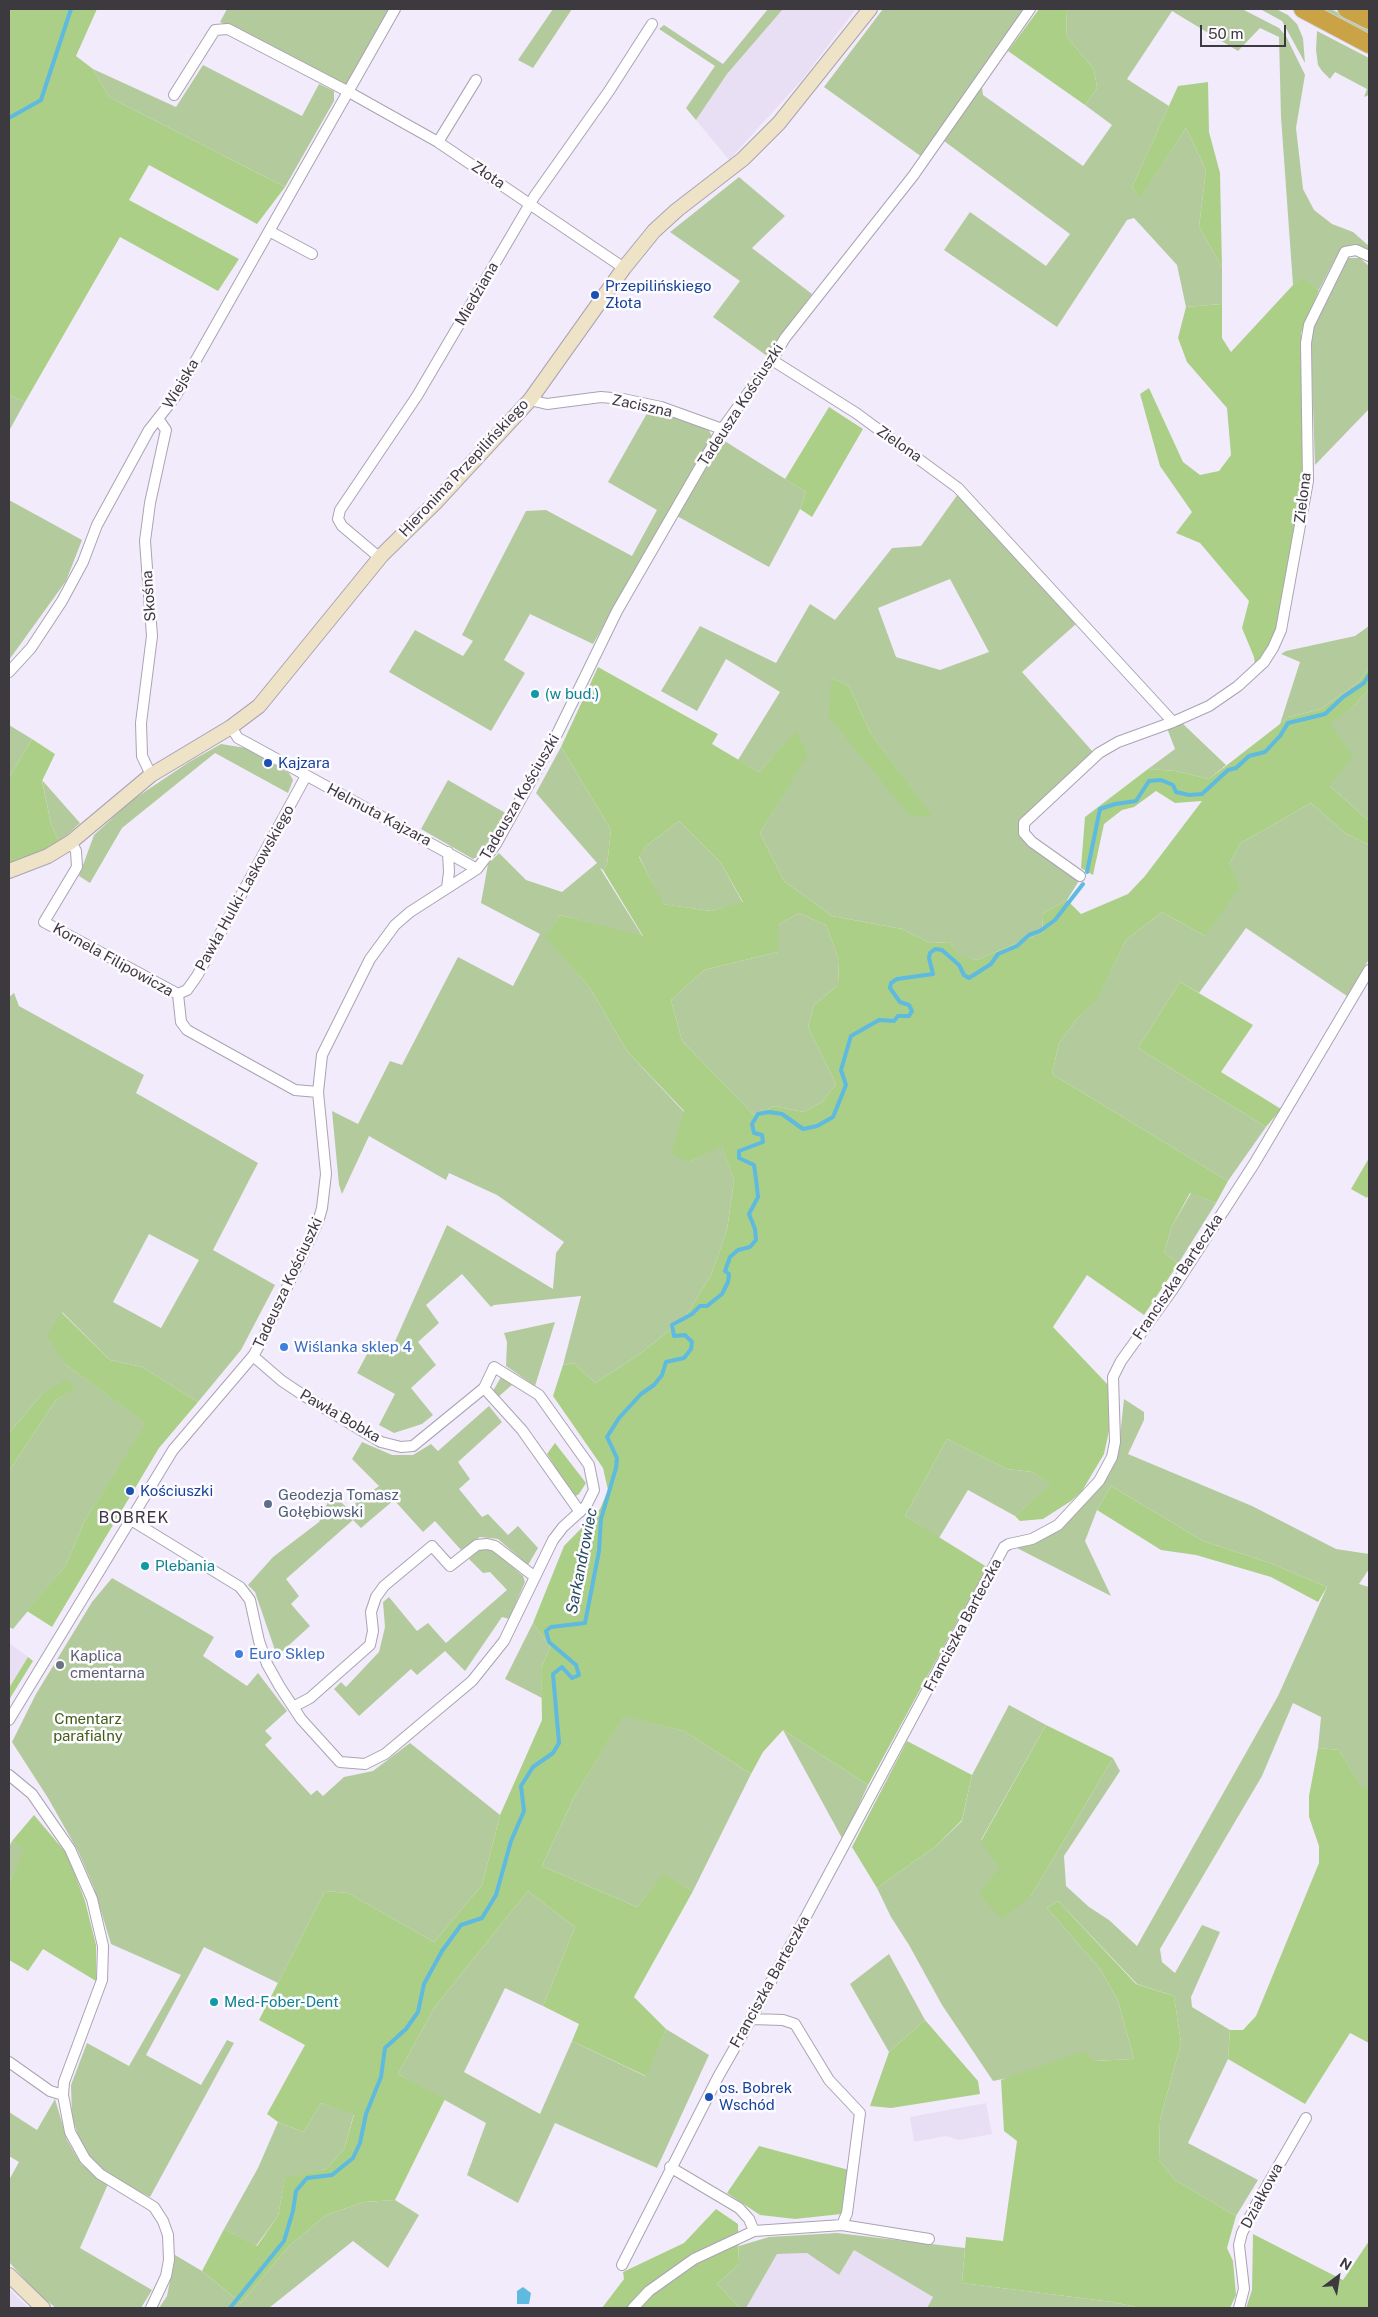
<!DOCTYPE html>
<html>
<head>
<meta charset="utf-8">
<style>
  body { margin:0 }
  #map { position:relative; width:1378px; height:2317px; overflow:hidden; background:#f2ebfb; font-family:"Public Sans",sans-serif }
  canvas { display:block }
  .frame { position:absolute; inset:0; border:10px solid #3c393f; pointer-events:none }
  .north { position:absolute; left:1313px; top:2252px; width:50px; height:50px; -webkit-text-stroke:4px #fdfbff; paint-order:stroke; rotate:31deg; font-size:14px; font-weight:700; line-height:20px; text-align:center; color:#3c393f }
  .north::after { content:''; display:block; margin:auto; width:18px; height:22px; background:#3c393f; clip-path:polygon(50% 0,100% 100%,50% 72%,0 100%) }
  .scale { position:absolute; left:1200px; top:25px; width:86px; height:22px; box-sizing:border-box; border:2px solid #3c393f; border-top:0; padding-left:6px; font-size:15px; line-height:18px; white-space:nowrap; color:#3c393f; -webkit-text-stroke:4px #fdfbff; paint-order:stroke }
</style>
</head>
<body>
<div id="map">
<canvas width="1378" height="2317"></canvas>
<div class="frame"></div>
<div class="north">N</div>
<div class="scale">50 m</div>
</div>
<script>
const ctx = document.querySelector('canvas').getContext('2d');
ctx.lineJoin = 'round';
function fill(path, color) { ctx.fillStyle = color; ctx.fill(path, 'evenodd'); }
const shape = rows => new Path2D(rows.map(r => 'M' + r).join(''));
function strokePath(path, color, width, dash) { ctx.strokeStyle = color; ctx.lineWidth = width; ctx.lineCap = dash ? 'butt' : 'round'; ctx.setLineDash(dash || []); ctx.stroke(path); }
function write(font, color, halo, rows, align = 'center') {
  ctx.font = font + ' "Public Sans",sans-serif'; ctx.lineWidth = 5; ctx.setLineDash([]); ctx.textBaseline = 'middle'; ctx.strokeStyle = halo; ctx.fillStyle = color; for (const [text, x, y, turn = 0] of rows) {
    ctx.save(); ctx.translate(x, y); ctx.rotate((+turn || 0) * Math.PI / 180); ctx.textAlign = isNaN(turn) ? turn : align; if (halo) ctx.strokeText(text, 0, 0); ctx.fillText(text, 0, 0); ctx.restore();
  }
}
const built = shape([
  [783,9,856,9,801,81,729,160,696,120,727,74],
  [9,1643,28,1657,9,1688],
  [986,2103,992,2134,959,2140,946,2136,914,2142,910,2117],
  [854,2250,933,2297,927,2308,746,2308,777,2254,807,2253,839,2275],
  [9,2288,16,2296,29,2308,9,2308]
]);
const green = shape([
  [227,9,390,9,347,85,220,22],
  [553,9,572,9,533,68,518,60],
  [768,9,783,9,727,74,696,120,686,108,715,66,659,29,664,25,723,64],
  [883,9,1025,9,922,157,824,87],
  [1067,9,1242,9,1279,28,1286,36,1305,75,1296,128,1303,189,1314,210,1332,224,1353,232,1369,246,1369,254,1361,246,1346,246,1335,259,1319,290,1302,279,1293,285,1281,117,1279,37,1260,28,1238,51,1172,11,1127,79,1169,106,1132,187,1140,197,1186,128,1206,170,1199,227,1222,267,1222,304,1186,307,1177,265,1134,218,1127,220,1057,327,944,250,970,212,1046,266,1070,234,944,141,982,87,983,95,1083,166,1112,125,1085,105,1097,88,1094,69,1066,36],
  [1260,9,1276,9,1288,15,1297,24,1303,38,1305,63,1282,21],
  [1320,9,1331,9,1364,26,1369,29,1369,35],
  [1317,31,1369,58,1369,95,1364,97,1367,89,1335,72,1330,79,1322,71,1318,65,1316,50],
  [203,65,302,116,319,84,334,91,334,101,285,187,109,97,93,69,176,107],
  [739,177,785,216,752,248,812,294,767,356,713,317,740,281,670,232],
  [1348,258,1360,258,1369,266,1369,409,1315,465,1311,345,1313,323,1336,274],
  [9,395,25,402,9,431],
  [650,408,707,427,713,438,593,644,530,614,504,660,525,673,491,731,389,672,415,630,463,656,473,641,462,635,526,511,546,510,632,556,657,510,608,482],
  [723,440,806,492,800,509,769,567,677,516],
  [958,494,1076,624,1022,672,1093,752,1024,816,1018,831,1024,840,1080,879,1067,900,1042,914,1043,932,977,960,960,958,950,942,930,943,902,929,832,916,784,881,760,833,807,755,796,732,759,772,738,760,780,692,726,659,697,711,661,691,700,626,776,663,810,604,835,620,892,548,921,546],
  [950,579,989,652,940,670,896,657,878,608],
  [832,678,849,686,870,732,931,816,910,816],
  [9,500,82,540,66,581,9,660],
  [1369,626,1369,667,1359,682,1321,709,1289,717,1280,724,1300,662,1281,654,1286,651,1355,636],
  [1369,689,1369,821,1330,786,1329,723,1354,706],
  [1182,723,1226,765,1209,779,1176,771,1148,769,1175,749,1167,728],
  [9,725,32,739,9,778],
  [221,744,246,748,289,773,293,780,288,793,215,753,122,828,90,883,79,876,94,835,131,801,189,762],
  [561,747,611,830,607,865,603,870,600,868,643,937,560,915,546,937,590,988,627,1051,684,1112,689,1162,722,1145,734,1180,727,1230,711,1275,684,1319,637,1356,595,1383,574,1363,563,1365,581,1296,494,1305,491,1307,462,1274,426,1305,439,1323,418,1342,436,1365,411,1388,433,1415,422,1424,394,1433,379,1425,395,1394,357,1373,374,1341,392,1348,447,1225,553,1289,556,1253,564,1242,497,1195,449,1173,446,1180,369,1136,342,1194,339,1185,332,1111,358,1124,390,1061,402,1065,458,957,513,986,540,934,481,903,488,864,499,853,526,880,562,892,597,863,536,793],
  [42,780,80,823,59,842,51,824],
  [448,780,509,815,484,853,473,859,421,829],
  [1311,803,1345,833,1369,845,1369,959,1347,996,1246,928,1199,993,1180,982,1138,1048,1266,1127,1228,1181,1052,1074,1059,1043,1076,1020,1098,997,1126,940,1162,912,1205,936,1229,864,1241,843],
  [679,821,721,863,743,903,711,911,662,904,639,856,645,847],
  [799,913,826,925,839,960,838,985,814,1005,808,1027,836,1084,822,1102,804,1112,773,1106,757,1118,682,1041,671,1000,704,970,778,952,778,925],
  [14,993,19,1006,144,1075,136,1093,258,1163,213,1250,275,1285,241,1350,198,1402,142,1367,110,1360,62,1312,66,1365,147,1423,84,1522,66,1565,13,1629,9,1627,9,1471,56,1400,74,1389,41,1395,9,1433,9,997],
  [149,1234,199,1260,161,1328,113,1302],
  [1191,1193,1216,1203,1178,1264,1164,1252,1172,1226],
  [555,1322,535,1386,506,1366,507,1342,504,1333],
  [501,1377,513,1384,497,1398,493,1391],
  [1124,1399,1144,1412,1144,1420,1128,1454,1252,1506,1336,1549,1369,1554,1369,1569,1359,1584,1369,1587,1369,1788,1362,1789,1339,1750,1318,1748,1321,1717,1293,1703,1262,1776,1160,1949,1162,1962,1175,1973,1202,1925,1220,1932,1191,1997,1192,2007,1230,2030,1228,2059,1188,2143,1258,2180,1236,2216,1175,2180,1159,2160,1160,2120,1181,2043,1174,1996,1137,1984,1058,1901,1047,1908,1101,1970,1118,2001,1134,2059,1094,2061,993,2081,942,2005,909,1945,891,1917,877,1888,936,1846,962,1821,972,1775,1009,1705,1046,1725,981,1840,1031,1896,1113,1758,1120,1771,1064,1856,1066,1886,1089,1907,1109,1920,1137,1946,1278,1696,1327,1587,1267,1562,1203,1541,1111,1486,1097,1510,1085,1541,1111,1596,1011,1545,1064,1517,1089,1500,1118,1455],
  [489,1406,502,1422,458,1462,470,1479,459,1489,482,1517,488,1514,508,1535,518,1526,538,1548,528,1565,498,1539,480,1537,461,1550,435,1521,423,1532,394,1500,361,1528,353,1520,286,1579,299,1596,291,1604,310,1626,277,1656,255,1592,248,1585,273,1557,319,1522,332,1493,348,1509,379,1486,352,1459,362,1442,392,1455,413,1455,431,1444,438,1451],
  [947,1439,1007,1469,1033,1472,1051,1485,1015,1516,968,1490,939,1538,905,1516],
  [481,1548,490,1548,523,1576,525,1582,509,1619,502,1617,465,1671,445,1651,417,1675,411,1669,359,1716,334,1689,341,1682,346,1687,379,1652,385,1627,383,1602,389,1597,417,1631,428,1623,446,1643,507,1590,490,1572,483,1573,469,1559],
  [112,1578,214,1637,203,1656,247,1686,258,1673,287,1711,265,1731,272,1738,265,1745,311,1795,317,1790,323,1796,344,1777,373,1771,410,1743,500,1815,482,1885,434,1942,348,1893,325,1891,278,1983,204,1947,146,2055,201,2085,227,2040,234,2043,150,2197,126,2185,96,2166,80,2141,72,2117,71,2085,87,2043,129,2066,181,1975,111,1944,94,1888,78,1851,48,1798,12,1742,36,1694,92,1602],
  [533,1623,550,1647,541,1669,542,1698,505,1679],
  [624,1715,684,1731,751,1774,693,1891,663,1875,637,1907,542,1866,575,1795],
  [783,1730,868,1785,843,1840],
  [12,1841,25,1850,9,1883,9,1847],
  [528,1891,575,1927,543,2006,505,1988,464,2072,540,2114,572,2041,645,2076,666,2029,709,2055,657,2168,555,2123,518,2203,467,2175,486,2123,398,2074,434,2008],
  [889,1954,925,2020,889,2052,850,1984],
  [55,2099,67,2140,81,2164,108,2184,80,2248,152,2290,141,2308,56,2308,38,2294,9,2262,9,2180,19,2162,9,2156,9,2112,37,2130],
  [321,2103,354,2114,344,2149,326,2169,285,2179,278,2216,256,2246,224,2229,258,2168,278,2122,304,2132],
  [395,2200,419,2215,388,2268,353,2241,269,2308,159,2308,167,2296,175,2255,202,2271,241,2303,289,2246,326,2215,364,2202],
  [837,2233,965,2248,962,2283,1113,2302,1140,2308,927,2308,933,2297,854,2250,839,2275,807,2253,777,2254,746,2308,740,2308,717,2284,739,2264,739,2246,769,2237]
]);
const forest = shape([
  [9,9,97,9,76,56,93,69,109,97,285,187,257,224,149,165,129,200,239,259,218,291,120,237,25,402,9,395],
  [1039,9,1067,9,1066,36,1094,69,1097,88,1085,105,1008,51],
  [1208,82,1209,132,1220,173,1222,267,1199,227,1206,170,1186,128,1140,198,1132,187,1178,86],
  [1302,278,1319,290,1301,333,1304,482,1277,628,1267,650,1255,666,1254,657,1242,628,1249,601,1200,543,1176,533,1192,512,1160,466,1140,394,1149,388,1183,462,1200,475,1219,471,1231,455,1227,408,1187,362,1178,338,1186,307,1222,304,1222,338,1231,352,1293,285],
  [829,407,863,429,812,517,800,509,806,492,785,479],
  [598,667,718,734,712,744,759,772,796,731,808,755,760,833,784,881,832,916,902,929,930,943,950,942,960,957,977,960,1043,932,1042,914,1067,900,1081,914,1128,894,1145,876,1202,801,1175,803,1156,791,1134,807,1122,810,1104,824,1093,875,1081,868,1085,817,1148,769,1176,771,1209,779,1289,717,1321,709,1359,682,1369,667,1369,689,1354,706,1330,724,1353,756,1330,786,1369,821,1369,845,1345,833,1311,803,1241,843,1229,864,1240,886,1205,936,1162,912,1126,940,1098,998,1076,1020,1059,1043,1052,1074,1228,1181,1216,1203,1190,1193,1172,1226,1164,1252,1178,1264,1144,1315,1087,1275,1053,1327,1110,1387,1110,1426,1104,1454,1082,1491,1071,1501,1043,1519,1020,1521,1015,1516,1050,1485,1033,1472,1007,1469,947,1439,905,1516,987,1567,868,1785,783,1730,763,1752,751,1774,684,1731,624,1716,575,1795,542,1866,637,1907,663,1874,693,1891,634,1997,666,2029,646,2076,572,2041,579,2024,543,2006,575,1927,528,1891,434,2008,398,2074,445,2099,395,2200,364,2202,326,2215,289,2246,241,2303,202,2271,224,2229,257,2246,278,2216,285,2178,326,2169,344,2149,354,2115,321,2103,304,2132,278,2122,267,2114,305,2045,259,2020,325,1891,348,1893,434,1942,482,1885,500,1815,542,1720,541,1669,550,1647,533,1623,564,1546,600,1509,608,1490,603,1468,553,1396,563,1365,574,1363,595,1383,637,1356,684,1319,711,1275,727,1230,734,1180,722,1146,689,1162,671,1154,684,1111,627,1051,590,988,545,937,560,915,643,936,603,870,607,865,611,830,561,747],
  [679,821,721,863,743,902,711,911,663,904,639,857,645,847],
  [799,913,826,925,839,960,838,985,814,1005,808,1027,836,1084,822,1102,804,1112,773,1106,757,1118,682,1041,671,1000,704,970,778,952,778,925],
  [832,678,849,686,870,732,932,816,910,816,828,716],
  [32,739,55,754,42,781,51,824,59,842,44,852,9,867,9,778],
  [1180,982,1253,1025,1221,1072,1281,1109,1266,1127,1138,1048],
  [1369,1158,1369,1194,1367,1198,1351,1189],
  [61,1312,110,1360,142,1367,198,1402,159,1448,52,1627,27,1611,66,1565,84,1522,146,1423,66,1365,47,1336],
  [67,1379,75,1389,56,1400,9,1471,9,1433,41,1395],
  [555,1443,586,1483,579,1494,574,1497,547,1454],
  [1111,1486,1203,1541,1267,1562,1327,1587,1318,1602,1271,1577,1196,1555,1161,1550,1097,1510],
  [28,1657,33,1661,9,1700,9,1688],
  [1046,1725,1113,1758,1031,1896,1002,1919,979,1894,999,1868,981,1841],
  [907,1741,972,1775,962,1820,936,1846,877,1888,852,1847],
  [1318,1748,1339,1750,1362,1788,1369,1788,1369,2043,1350,2033,1305,2104,1228,2059,1230,2030,1243,2030,1256,2016,1319,1863,1319,1846,1309,1817,1309,1796],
  [34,1815,67,1854,85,1901,96,1945,96,1981,43,1949,28,1971,9,1960,9,1883,24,1850,12,1841],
  [1058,1901,1136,1984,1174,1996,1181,2043,1160,2120,1159,2160,1175,2180,1236,2216,1227,2248,1233,2261,1236,2295,1230,2308,1140,2308,1113,2302,962,2283,966,2237,1003,2241,1017,2141,1004,2131,1001,2080,1084,2051,1094,2061,1134,2059,1118,2001,1101,1970,1047,1908],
  [925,2020,978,2081,980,2094,891,2108,870,2106,889,2052],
  [759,2146,849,2170,841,2214,795,2219,760,2215,727,2193],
  [716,2209,738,2224,739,2264,717,2284,740,2308,602,2308,624,2279,623,2272,684,2243],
  [1253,2234,1343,2280,1369,2241,1369,2308,1246,2308,1252,2290]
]);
const water = shape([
  [523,2287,531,2293,529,2304,517,2304,517,2291]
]);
const stream = shape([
  [9,118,41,100,71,9],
  [1087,872,1100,809,1115,804,1136,801,1149,781,1161,780,1173,785,1176,792,1189,795,1202,794,1228,770,1236,768,1249,756,1265,752,1280,736,1288,723,1325,714,1343,697,1364,683,1369,675],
  [230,2308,284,2241,293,2211,296,2191,307,2178,332,2175,353,2158,360,2143,366,2114,381,2077,385,2048,406,2029,418,2012,424,1984,442,1951,461,1925,482,1918,496,1895,511,1841,524,1811,521,1786,533,1767,553,1753,559,1743,553,1674,562,1667,572,1678,579,1675,576,1665,549,1642,546,1631,551,1627,585,1623,599,1551,601,1519,616,1468,617,1458,607,1437,619,1418,641,1394,654,1385,662,1375,666,1362,684,1358,691,1349,692,1342,685,1335,674,1336,672,1325,692,1314,700,1306,707,1306,722,1294,728,1282,729,1274,725,1271,730,1257,738,1250,750,1247,756,1240,755,1229,749,1214,758,1197,756,1179,754,1165,739,1158,739,1151,763,1142,762,1135,754,1133,752,1124,758,1114,769,1112,782,1114,803,1129,817,1126,833,1117,846,1085,841,1070,851,1036,879,1020,894,1021,898,1016,909,1016,912,1011,909,1005,900,1002,890,988,891,983,897,979,933,974,929,958,930,953,935,949,942,950,959,965,964,975,969,978,991,964,998,954,1017,946,1029,935,1040,931,1055,920,1083,884]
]);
const street = shape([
  [174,95,215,30,228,29,347,91,438,142,624,268],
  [438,142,476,80],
  [269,231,312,254],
  [772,360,856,413,958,488,1173,722],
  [530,400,547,404,601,397,623,399,661,407,722,429],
  [380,558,342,526,338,519,340,510,417,396,534,197,609,91,652,24],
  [9,672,31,648,62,601,83,562,97,525,149,430,175,397,395,9],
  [231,727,238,738,251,745,477,869],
  [151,775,142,756,141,723,152,636,145,541,150,503,166,430,159,420],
  [71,842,76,851,77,867,44,922,178,994,181,1022,187,1030,295,1090,318,1092],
  [1080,876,1032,842,1024,833,1024,823,1099,753,1118,742,1173,722,1209,706,1238,686,1264,662,1273,648,1281,630,1308,481,1306,343,1309,325,1345,252,1356,250,1369,256],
  [447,888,449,872,448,852],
  [178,994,187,990,197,976,306,776],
  [484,1388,522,1430,580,1512],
  [131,1520,240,1587,250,1600,259,1641,267,1664,280,1687,301,1719,340,1762,365,1764,385,1754,472,1681,504,1641,553,1540,563,1527,586,1506,594,1490,589,1465,539,1395,494,1367,484,1388,413,1446,401,1447,381,1442,306,1397,282,1381,253,1356],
  [293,1707,310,1698,370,1645,373,1631,371,1612,376,1597,384,1586,432,1546,450,1566,477,1545,487,1544,495,1546,535,1577],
  [9,1720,173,1450,253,1356,261,1342,318,1222,322,1208,326,1174,318,1092,322,1055,370,959,395,925,410,912,477,869,496,844,558,732,617,611,722,429,772,360,785,338,913,176,1030,9],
  [9,1775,32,1794,70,1849,92,1899,103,1946,102,1980,64,2082,63,2095,70,2132,85,2159,100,2174,154,2207,163,2221,168,2235,169,2260,166,2276,151,2308],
  [751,2019,783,2020,795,2024,829,2080,860,2113,847,2213,842,2225],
  [9,2062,50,2091,63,2095],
  [670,2167,739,2208,749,2219,754,2231],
  [622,2265,718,2077,751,2019,1004,1547,1009,1544,1032,1539,1058,1525,1099,1481,1112,1457,1115,1442,1113,1377,1121,1361,1173,1289,1254,1164,1369,970],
  [633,2308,649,2291,694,2259,754,2231,842,2225,929,2239],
  [1239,2308,1244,2289,1239,2245,1242,2233,1257,2203,1306,2118]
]);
const secondary = shape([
  [9,871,48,856,71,842,151,775,231,727,259,706,382,555,435,503,530,400,624,268,654,231,677,210,743,159,779,123,870,9],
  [9,2275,43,2308]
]);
const highway = shape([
  [1303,9,1369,44],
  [1347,9,1369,20]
]);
const markers = [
  [595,295,5,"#1a4fb4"],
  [535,694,5,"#0f9aa8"],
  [268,763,5,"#1a4fb4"],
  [284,1347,5,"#3f7fe0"],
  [130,1491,5,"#1a4fb4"],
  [268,1504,5,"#5c6f8a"],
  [145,1566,5,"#0f9aa8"],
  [239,1654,5,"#3f7fe0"],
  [60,1665,5,"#6b7280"],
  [214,2002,5,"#0f9aa8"],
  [709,2097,5,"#1a4fb4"]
];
const streetNames = [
  ["Złota",488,175,34],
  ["Miedziana",477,294,-60],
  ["Wiejska",181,384,-59],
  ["Tadeusza Kościuszki",741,405,-57],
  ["Zaciszna",642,406,12],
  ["Zielona",899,444,35],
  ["Hieronima Przepilińskiego",464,468,-47],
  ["Zielona",1303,498,-83],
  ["Skośna",149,596,-94],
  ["Tadeusza Kościuszki",520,797,-60],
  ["Helmuta Kajzara",379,815,28],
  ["Pawła Hulki-Laskowskiego",245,888,-61],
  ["Kornela Filipowicza",113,960,29],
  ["Franciszka Barteczka",1178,1277,-56],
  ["Tadeusza Kościuszki",288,1283,-65],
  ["Pawła Bobka",340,1416,30],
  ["Franciszka Barteczka",963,1625,-62],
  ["Franciszka Barteczka",770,1982,-61],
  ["Działkowa",1262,2196,-62]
];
const transitNames = [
  ["Przepilińskiego",605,286],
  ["Złota",605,303],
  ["Kajzara",278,763],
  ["Kościuszki",140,1491],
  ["os. Bobrek",719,2088],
  ["Wschód",719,2105]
];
const cultureNames = [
  ["(w bud.)",545,694],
  ["Plebania",155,1566],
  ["Med-Fober-Dent",224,2002]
];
const shopNames = [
  ["Wiślanka sklep 4",294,1347],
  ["Euro Sklep",249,1654]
];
const serviceNames = [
  ["Geodezja Tomasz",278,1495],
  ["Gołębiowski",278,1512]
];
const worshipNames = [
  ["Kaplica",70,1656],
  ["cmentarna",70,1673]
];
const parkNames = [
  ["Cmentarz",88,1719],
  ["parafialny",88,1736]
];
const neighbourhoodNames = [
  ["BOBREK",134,1518]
];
const waterNames = [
  ["Sarkandrowiec",582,1561,-79]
];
fill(built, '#e8dff5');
fill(green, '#b3cb9c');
fill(forest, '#accf87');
fill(water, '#5ebadf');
strokePath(stream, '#5ebadf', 4);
strokePath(street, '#aaa3b2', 12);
strokePath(secondary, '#aaa3b2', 16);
strokePath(highway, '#d0cfd1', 20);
strokePath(street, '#fff', 10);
strokePath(secondary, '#efe3c7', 14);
strokePath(highway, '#c9a345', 18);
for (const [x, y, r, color] of markers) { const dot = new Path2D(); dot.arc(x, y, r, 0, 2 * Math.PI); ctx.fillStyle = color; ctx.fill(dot); strokePath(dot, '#fdfbff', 2); }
write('15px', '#3c393f', '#fdfbff', streetNames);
write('15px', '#164399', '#fdfbff', transitNames, 'left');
write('15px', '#0d838f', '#fdfbff', cultureNames, 'left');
write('15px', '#366cbe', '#fdfbff', shopNames, 'left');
write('15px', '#4e5e75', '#fdfbff', serviceNames, 'left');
write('15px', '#5b616d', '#fdfbff', worshipNames, 'left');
write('15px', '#415f16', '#fdfbff', parkNames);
ctx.letterSpacing = '1px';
write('16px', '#3b3542', '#fdfbff', neighbourhoodNames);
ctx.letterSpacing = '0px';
write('italic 16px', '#254d5d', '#fdfbff', waterNames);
</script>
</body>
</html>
